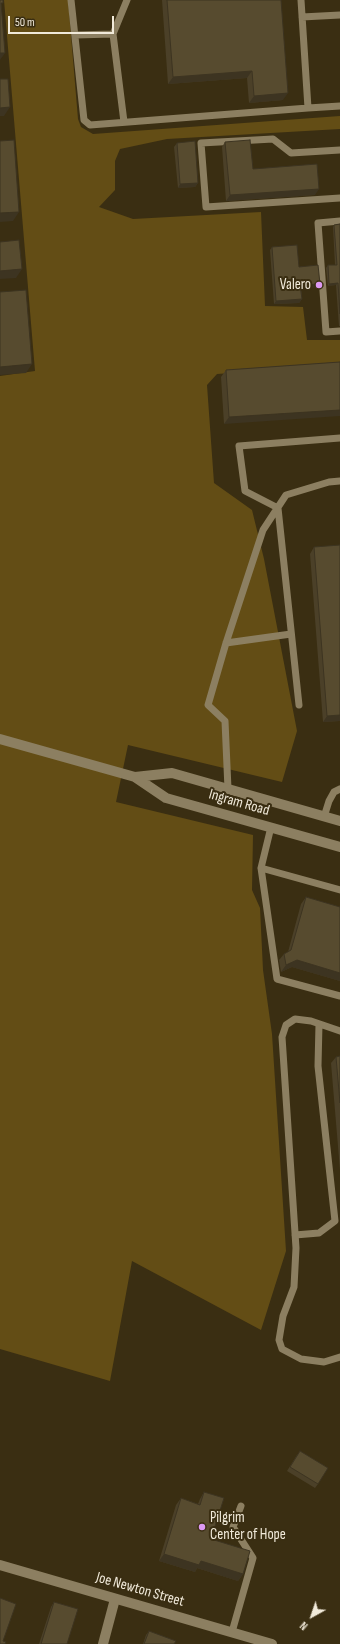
<!DOCTYPE html>
<html>
<head>
<meta charset="utf-8">
<style>
  body { margin:0 }
  #map { position:relative; width:340px; height:1644px; overflow:hidden; background:#3a2e12; font-family:"Sofia Sans Condensed",sans-serif }
  canvas { display:block }
  .north { position:absolute; left:292px; top:1596px; width:40px; height:40px; -webkit-text-stroke:3px #3a2e12; paint-order:stroke; rotate:220deg; font-size:11px; font-weight:700; line-height:16px; text-align:center; color:#f1eada }
  .north::after { content:''; display:block; margin:auto; width:14px; height:18px; background:#f1eada; clip-path:polygon(50% 0,100% 100%,50% 72%,0 100%) }
  .scale { position:absolute; left:8px; top:16px; width:106px; height:18px; box-sizing:border-box; border:2px solid #f1eada; border-top:0; padding-left:5px; font-size:12px; line-height:14px; white-space:nowrap; color:#f1eada; -webkit-text-stroke:3px #3a2e12; paint-order:stroke }
</style>
</head>
<body>
<div id="map">
<canvas width="340" height="1644"></canvas>
<div class="north">N</div>
<div class="scale">50 m</div>
</div>
<script>
const ctx = document.querySelector('canvas').getContext('2d');
ctx.lineJoin = 'round';
function fill(path, color) { ctx.fillStyle = color; ctx.fill(path, 'evenodd'); }
const shape = rows => new Path2D(rows.map(r => 'M' + r).join(''));
function strokePath(path, color, width, dash) { ctx.strokeStyle = color; ctx.lineWidth = width; ctx.lineCap = dash ? 'butt' : 'round'; ctx.setLineDash(dash || []); ctx.stroke(path); }
function write(font, color, halo, rows, align = 'center') {
  ctx.font = font + ' "Sofia Sans Condensed",sans-serif'; ctx.lineWidth = 4; ctx.setLineDash([]); ctx.textBaseline = 'middle'; ctx.strokeStyle = halo; ctx.fillStyle = color; for (const [text, x, y, turn = 0] of rows) {
    ctx.save(); ctx.translate(x, y); ctx.rotate((+turn || 0) * Math.PI / 180); ctx.textAlign = isNaN(turn) ? turn : align; if (halo) ctx.strokeText(text, 0, 0); ctx.fillText(text, 0, 0); ctx.restore();
  }
}
const green = shape([
  [4,0,68,0,78,119,81,127,93,134,340,116,340,129,167,139,120,149,115,161,115,190,99,207,133,219,261,212,265,306,303,307,307,340,340,340,340,365,217,374,207,385,214,483,252,510,264,559,297,731,282,782,128,745,116,802,253,835,252,890,260,908,263,970,272,1034,286,1251,261,1330,132,1261,110,1381,0,1349,0,376,35,371]
]);
const lane = shape([
  [71,0,84,120,90,125,308,108],
  [301,0,308,108,340,106],
  [302,17,340,15],
  [113,34,127,0],
  [75,35,113,34,124,122],
  [340,150,291,153,273,139,201,143,206,207,340,198],
  [340,221,318,223,326,332,340,331],
  [226,643,291,634],
  [299,705,278,508,245,491,239,446,340,438],
  [228,789,225,721,208,705,226,643,263,530,286,495,329,482,340,481],
  [324,817,329,801,334,792,340,789],
  [271,827,261,868,277,979,340,996],
  [261,868,340,890],
  [340,1031,311,1021,295,1019,286,1025,282,1037,296,1248,294,1287,283,1316,279,1340,282,1349,301,1359,324,1362,340,1357],
  [295,1235,319,1233,335,1221,318,1066,319,1024],
  [232,1632,253,1558,233,1527,241,1506]
]);
const street = shape([
  [0,1565,272,1644],
  [103,1644,115,1599]
]);
const secondary = shape([
  [0,739,135,777,166,798,340,847],
  [135,777,172,773,340,821]
]);
const wall = shape([
  [162,0,281,0,283,100,249,103,247,78,168,84],
  [225,142,253,169,315,195,226,201,222,147],
  [177,143,198,183,195,187,178,188,174,147],
  [340,224,340,326,339,326,336,285,328,286,326,268,328,265,335,265,333,227,334,225],
  [272,247,318,287,301,288,302,299,299,303,274,304,270,250],
  [340,362,224,424,221,377,226,370],
  [314,547,340,721,323,722,310,554],
  [306,897,340,907,340,981,292,967,281,972,279,960,284,954,288,952,301,904],
  [340,1056,340,1170,331,1063,336,1057],
  [297,1455,318,1484,315,1488,287,1471],
  [204,1492,211,1539,243,1574,238,1581,197,1568,195,1572,159,1561,176,1505,181,1498,198,1504,200,1499],
  [54,1602,67,1644,39,1644,51,1607],
  [149,1631,174,1644,143,1644,146,1635]
]);
const shadedWall = shape([
  [0,53,5,53,0,60],
  [252,71,247,78,168,84,173,77],
  [288,93,283,100,249,103,254,96],
  [10,107,4,116,0,116,0,108],
  [198,183,195,187,178,188,180,184],
  [319,189,315,195,226,201,230,195],
  [19,212,13,221,0,222,0,213],
  [22,269,16,278,0,279,0,271],
  [338,283,336,285,328,286,329,284],
  [320,284,318,287,298,288,300,285],
  [302,299,299,303,274,304,276,301],
  [32,364,26,373,0,375,0,367],
  [340,410,340,416,224,424,229,417],
  [340,715,340,721,323,722,327,716],
  [297,960,340,973,340,981,292,967,281,972,286,965],
  [164,1554,201,1561,243,1574,238,1581,197,1568,195,1572,159,1561]
]);
const building = shape([
  [0,0,3,0,3,3,1,3,5,53,0,53,0,0],
  [167,0,281,0,288,93,254,96,252,71,173,77,167,0],
  [0,79,8,79,10,107,0,108,0,79],
  [14,140,19,212,0,213,0,141,14,140],
  [250,140,253,169,317,164,319,189,230,195,225,142,250,140],
  [195,141,198,183,180,184,177,143,195,141],
  [340,224,340,314,338,283,329,284,328,265,337,265,334,225,340,224],
  [19,240,22,269,0,271,0,242,19,240],
  [297,245,299,267,318,265,320,284,300,285,302,299,276,301,272,247,297,245],
  [26,290,32,364,0,367,0,292,26,290],
  [340,362,340,410,229,417,226,370,340,362],
  [340,545,340,715,327,716,314,547,340,545],
  [306,897,340,907,340,973,297,960,286,965,284,954,291,950,306,897],
  [340,1056,340,1103,336,1057,340,1056],
  [300,1451,328,1468,318,1484,290,1467,300,1451],
  [204,1492,224,1498,211,1539,250,1551,243,1574,201,1561,199,1565,164,1554,181,1498,200,1505,204,1492],
  [0,1598,16,1604,3,1641,6,1642,5,1644,0,1644,0,1598],
  [54,1602,78,1609,67,1644,41,1644,54,1602],
  [149,1631,176,1641,174,1644,144,1644,149,1631]
]);
const markers = [
  [319,285,4,"#dd99f4"],
  [202,1527,4,"#dd99f4"]
];
const poiNames = [
  ["Valero",311,285],
  ["Pilgrim",210,1518,"left"],
  ["Center of Hope",210,1535,"left"]
];
const streetNames = [
  ["Ingram Road",239,803,16],
  ["Joe Newton Street",140,1590,16]
];
fill(green, '#634d15');
strokePath(lane, '#8c7f61', 7);
strokePath(street, '#8c7f61', 10);
strokePath(secondary, '#8c7f61', 10);
fill(wall, '#4b4028');
fill(shadedWall, '#3d3421');
fill(building, '#574b2f');
strokePath(building, '#3d3421', 1);
for (const [x, y, r, color] of markers) { const dot = new Path2D(); dot.arc(x, y, r, 0, 2 * Math.PI); ctx.fillStyle = color; ctx.fill(dot); strokePath(dot, '#3a2e12', 1.5); }
write('15px', '#f1eada', '#3a2e12', poiNames, 'right');
write('15px', '#f1eada', '#3a2e12', streetNames);
</script>
</body>
</html>
